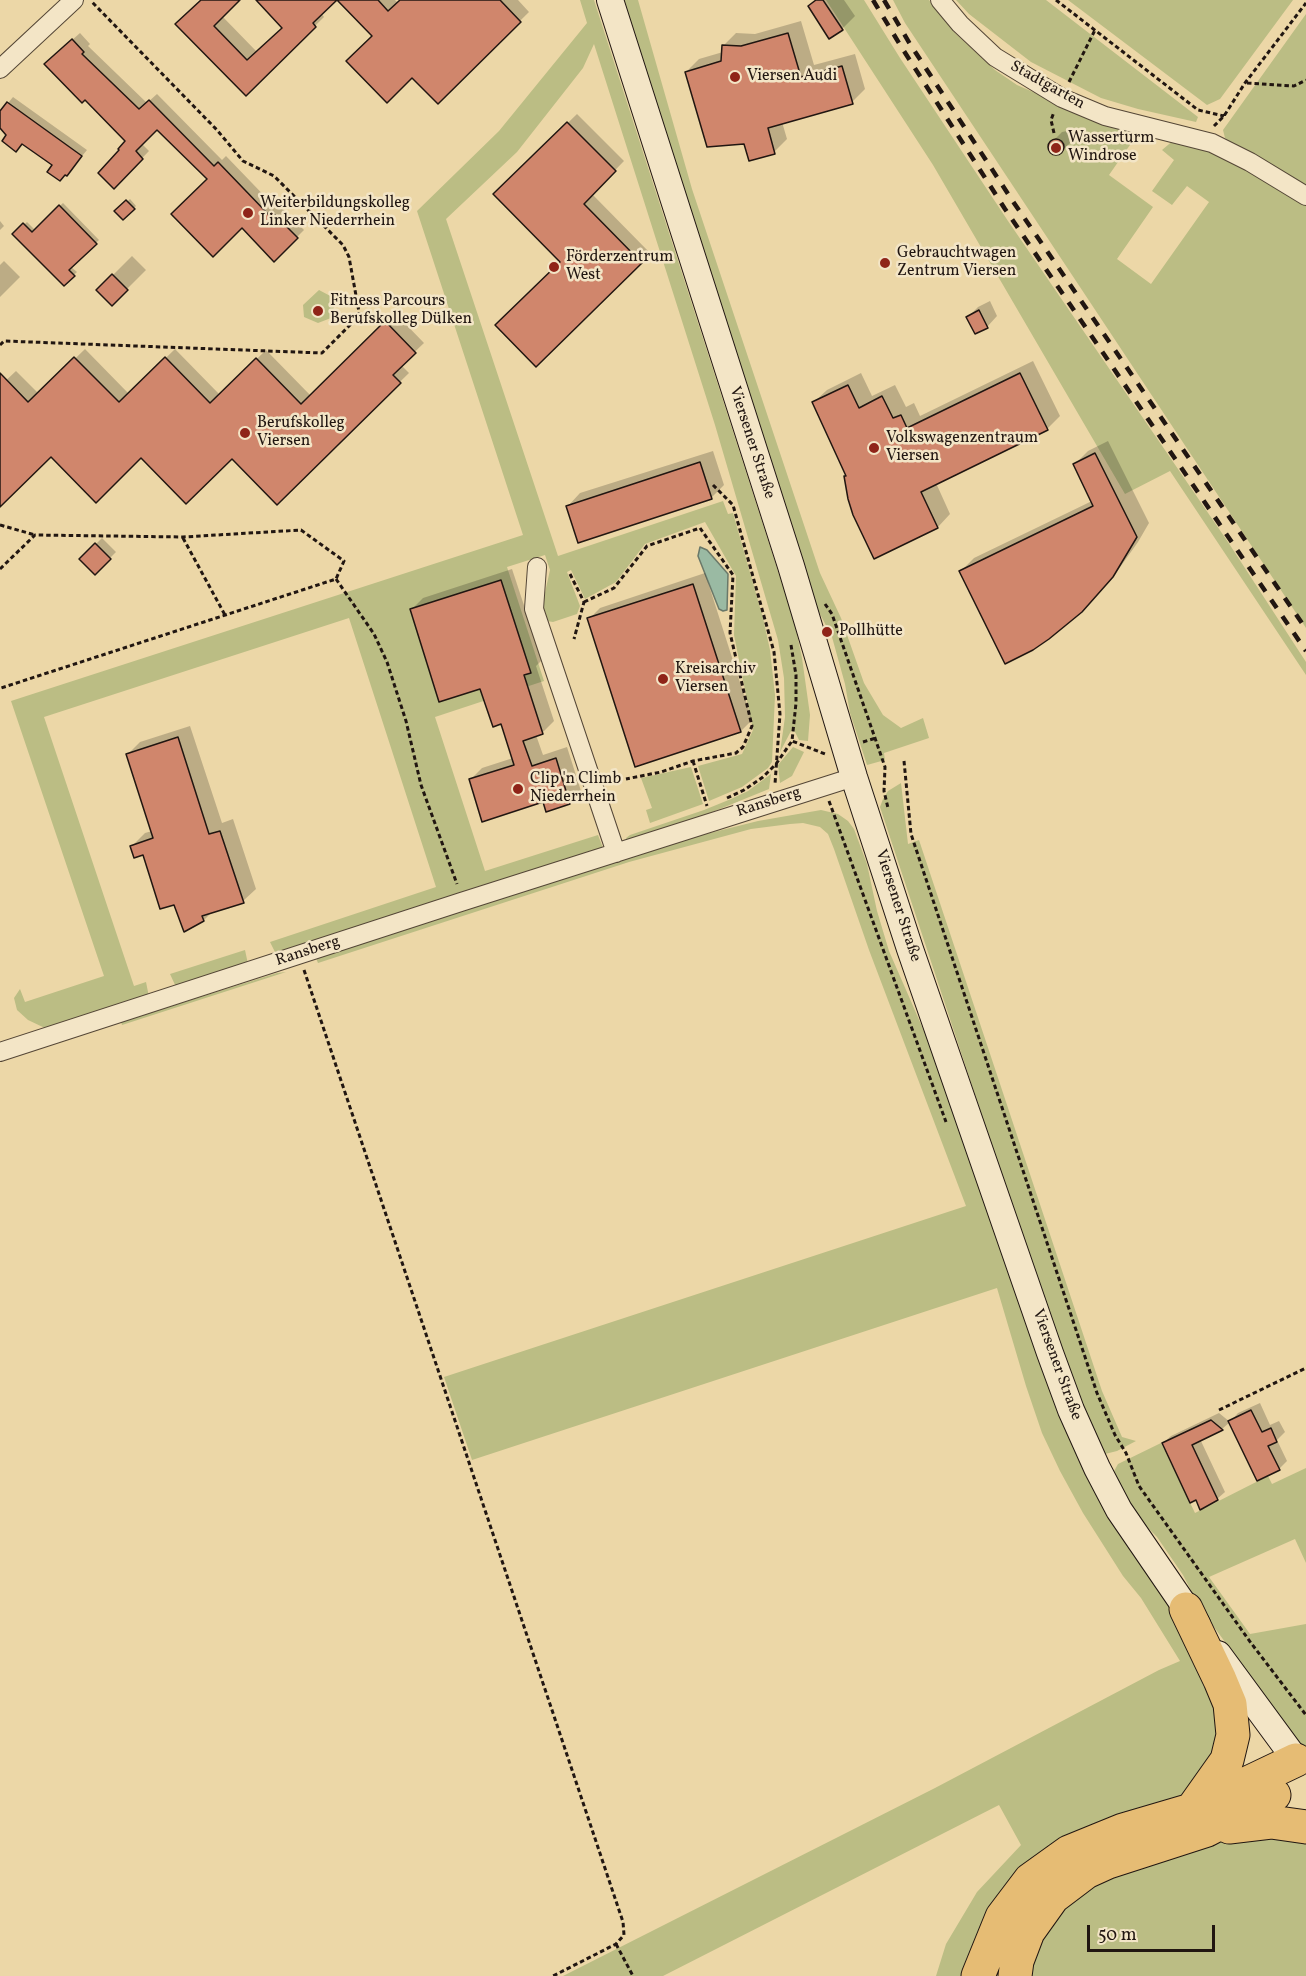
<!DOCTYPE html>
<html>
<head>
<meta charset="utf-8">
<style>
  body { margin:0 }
  #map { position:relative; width:1306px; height:1976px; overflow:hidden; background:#ecd7a7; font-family:Vollkorn,serif }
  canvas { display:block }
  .scale { position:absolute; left:1087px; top:1925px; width:128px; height:27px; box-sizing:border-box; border:3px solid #211611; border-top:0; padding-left:8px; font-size:18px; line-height:21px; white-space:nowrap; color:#211611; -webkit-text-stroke:4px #f3e5c6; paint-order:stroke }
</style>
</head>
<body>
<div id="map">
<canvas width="1306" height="1976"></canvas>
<div class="scale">50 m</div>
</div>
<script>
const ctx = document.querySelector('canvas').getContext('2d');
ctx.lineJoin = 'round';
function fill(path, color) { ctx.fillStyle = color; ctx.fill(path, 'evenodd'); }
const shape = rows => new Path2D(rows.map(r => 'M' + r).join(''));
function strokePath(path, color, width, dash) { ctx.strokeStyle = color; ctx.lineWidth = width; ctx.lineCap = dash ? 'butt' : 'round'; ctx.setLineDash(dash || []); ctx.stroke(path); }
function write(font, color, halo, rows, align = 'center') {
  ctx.font = font + ' Vollkorn,serif'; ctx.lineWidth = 5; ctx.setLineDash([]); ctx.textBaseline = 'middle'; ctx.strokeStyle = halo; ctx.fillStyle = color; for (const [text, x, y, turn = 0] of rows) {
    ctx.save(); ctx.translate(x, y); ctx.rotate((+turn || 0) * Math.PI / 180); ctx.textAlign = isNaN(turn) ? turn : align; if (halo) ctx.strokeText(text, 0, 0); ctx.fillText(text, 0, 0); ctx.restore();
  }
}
const green = shape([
  [580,0,594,0,795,624,802,658,810,715,808,741,799,740,795,732,791,731,780,752,785,717,784,678,778,640,715,425,594,44,583,68,517,152,446,219,558,556,723,501,728,514,733,513,763,618,770,650,775,695,772,762,768,768,742,787,709,801,698,766,742,754,753,730,734,635,736,576,705,522,645,544,616,582,585,599,571,570,567,572,580,606,577,614,553,622,547,621,542,606,550,570,545,555,507,567,544,681,435,717,485,871,598,835,603,848,280,953,275,952,270,942,436,887,349,618,44,717,134,986,146,982,149,997,47,1029,28,1020,17,1010,14,998,20,989,25,1002,104,976,11,701,523,535,417,211,499,131,587,23],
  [622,0,638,0,692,189,820,573,841,618,864,683,883,715,901,728,923,718,929,738,884,753,885,760,867,765,850,713,845,684,832,637,810,595],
  [826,0,864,0,900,58,1008,221,1228,542,1306,662,1306,675,1170,471,1125,494,933,165],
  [893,0,929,0,955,33,995,70,1017,85,1105,123,1139,132,1109,175,1153,207,1117,259,1151,284,1209,202,1187,186,1172,205,1152,191,1174,160,1162,150,1175,139,1212,147,1306,204,1306,628,905,23],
  [956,0,1046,0,1198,117,1196,122,1138,109,1101,98,1031,62,969,14],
  [1068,0,1293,0,1220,99,1207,105],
  [1306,14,1306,190,1235,146,1225,138,1223,130],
  [319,290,336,299,331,318,318,323,304,317,303,305],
  [793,747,804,752,792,776,780,783,778,765],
  [691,767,703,804,650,823,646,810,652,808,641,778],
  [771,774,769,789,705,815,627,841,626,838,630,835,704,810,731,799,748,791],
  [901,783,908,844,919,840,1102,1391,1122,1437,1136,1441,1117,1451,1101,1455,1088,1437,880,807,883,799,888,791],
  [821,810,838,814,848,821,854,829,867,864,877,911,889,951,927,1038,990,1206,1180,1621,1225,1731,1190,1797,995,1904,979,1930,964,1976,936,1976,946,1944,977,1892,1021,1845,999,1805,663,1976,563,1976,935,1788,1159,1670,1180,1661,1141,1598,1123,1576,1083,1513,1060,1471,1042,1433,1026,1386,997,1288,472,1460,444,1377,966,1206,869,950,834,849,828,834,820,827,803,823,790,824,751,829,629,862,318,963,316,958,698,836,758,821],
  [245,950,248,964,176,987,170,974],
  [286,972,122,1025,121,1022,277,973],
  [1161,1443,1195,1513,1268,1476,1272,1484,1306,1468,1306,1563,1295,1539,1209,1577,1250,1634,1306,1624,1306,1752,1200,1608,1183,1575,1157,1537,1141,1521,1115,1483,1113,1473,1118,1464],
  [1306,1835,1306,1976,1028,1976,1044,1931,1082,1890,1211,1838]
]);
const water = shape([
  [700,547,707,550,728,574,727,610,723,611,719,609,698,556,700,547]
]);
const shadow = shape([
  [202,0,238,0,222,16,257,52,283,27,258,0,335,0,321,13,324,17,246,94,177,24],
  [339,0,395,0,398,3,401,0,518,0,529,12,438,102],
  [816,0,844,0,855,16,842,29,810,6],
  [801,21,814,65,855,54,865,89,852,102,782,122,787,139,774,152,745,143,686,72,699,59,723,52,723,46,736,33,755,34],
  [80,33,90,44,88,46,147,103,157,94,222,160,226,156,277,209,280,206,304,230,274,260,209,179,157,128,141,143,149,151,114,187,127,141,53,57],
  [13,97,87,150,67,174,23,142,8,135,0,128,0,113],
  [577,114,624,161,592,194,650,253,536,365,562,262,495,194],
  [1067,131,1071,133,1073,137,1071,142,1061,152,1055,153,1051,151,1050,146,1052,142,1062,132],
  [130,199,136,206,123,218,117,211],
  [63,203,99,240,70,266,77,272,64,284,14,234,27,222,35,230],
  [0,221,4,226,0,230],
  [132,256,146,270,112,304,98,290],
  [4,261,20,277,0,297,0,265],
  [990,301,997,316,987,327,968,317,978,307],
  [395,313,424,343,401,365,409,373,277,502,232,457,51,455,0,495,0,386,16,371,39,394,85,349,129,394,175,349,220,395,266,350,311,396],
  [1033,361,1060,416,1047,429,936,483,950,514,938,527,875,557,847,475,814,402,827,390,861,373,872,396,895,385,906,407,914,403,920,416],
  [1108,441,1149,523,1138,542,1111,580,1064,626,961,571,974,558,1092,501,1075,464,1088,451],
  [713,451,724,485,711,498,568,506,580,493],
  [102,538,116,552,95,573,81,559],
  [512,569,542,660,536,666,554,721,542,733,536,735,543,755,567,747,581,791,570,803,544,801,470,780,482,768,513,758,502,722,481,687,411,610,423,598],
  [705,573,752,720,741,731,589,619,600,608],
  [190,726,222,823,233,819,256,889,243,901,213,911,204,920,185,930,175,903,143,853,132,846,145,833,152,831,128,754,140,742],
  [1260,1403,1270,1425,1279,1421,1285,1432,1277,1440,1287,1461,1279,1469,1230,1422,1238,1413],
  [1219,1413,1230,1422,1222,1429,1200,1439,1225,1492,1217,1499,1163,1443,1171,1436]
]);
const building = shape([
  [201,0,240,0,214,26,247,60,282,28,256,0,337,0,313,23,316,27,246,96,175,24,201,0],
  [337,0,378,0,388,11,400,0,500,0,521,22,438,104,412,78,387,103,346,61,372,36,337,0],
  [816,0,823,0,843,30,829,39,808,6,816,0],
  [788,33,801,77,842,66,853,104,768,128,775,154,749,161,744,144,707,147,685,72,721,61,722,45,741,46,788,33],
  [72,39,84,52,82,54,139,109,149,100,214,166,218,162,269,215,272,212,298,238,274,262,242,228,213,257,171,214,207,179,157,130,136,151,143,159,114,189,98,173,119,150,118,149,125,141,85,100,82,103,44,64,72,39],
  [7,102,82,156,67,176,65,175,60,181,47,172,52,165,22,144,16,152,2,141,6,135,0,128,0,111,7,102],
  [567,122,616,171,584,204,642,263,536,367,495,325,560,262,493,194,567,122],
  '1048 147a8 8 0 1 1 16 0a8 8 0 1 1-16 0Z',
  [126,200,135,209,123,220,114,211,126,200],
  [59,205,97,244,69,270,75,276,64,286,12,234,23,223,32,232,59,205],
  [112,274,128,290,112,306,96,290,112,274],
  [979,310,988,328,975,334,966,317,979,310],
  [385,321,416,353,393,375,401,383,277,505,232,459,186,504,141,458,96,503,51,457,0,507,0,373,28,402,74,357,119,402,165,357,210,403,256,358,301,404,385,321],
  [1020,373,1048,430,921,492,938,528,874,559,853,515,848,499,844,476,846,476,812,402,848,385,859,408,882,396,893,418,901,415,907,428,1020,373],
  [1095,453,1137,537,1113,577,1082,612,1049,639,1033,650,1005,664,959,571,1093,506,1073,464,1095,453],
  [700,462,712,499,578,543,566,506,700,462],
  [95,543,111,559,95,575,79,559,95,543],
  [501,580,531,673,524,675,543,734,523,741,532,766,556,758,570,804,546,812,543,802,482,822,469,779,514,765,501,724,493,727,480,689,439,702,410,609,501,580],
  [693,584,741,732,635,767,587,618,693,584],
  [178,737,209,834,220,831,244,903,202,916,204,921,184,932,174,905,160,909,143,855,134,858,130,846,153,838,126,754,178,737],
  [1251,1410,1262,1432,1271,1428,1277,1442,1268,1446,1280,1470,1257,1481,1228,1421,1251,1410],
  [1211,1420,1223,1430,1192,1445,1218,1500,1200,1510,1196,1500,1190,1503,1162,1443,1211,1420]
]);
const path = shape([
  [1056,0,1198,110,1224,116],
  [1069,82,1095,30],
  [1247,83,1294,86,1306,80],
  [1214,126,1224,116,1245,83,1306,3],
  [1054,133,1051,120,1054,112],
  [0,345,4,341,322,353,358,317,359,312,349,257,343,245,274,176,243,161,217,130,91,1],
  [713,485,733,505,774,652,780,714,775,784],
  [0,525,35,535],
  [183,538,225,615],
  [0,569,35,535,183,537,301,530,344,561,336,579,1,688],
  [570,574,584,602,574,639],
  [336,579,374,634,387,662,406,721,421,785,457,884],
  [584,602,614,588,647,546,700,528,733,575,730,633,752,726,743,747,736,753,693,761,661,772,626,779],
  [825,604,832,614,885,767,884,791,888,808],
  [791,645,796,675,796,703,792,741,825,754],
  [863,742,876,738],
  [693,761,707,806],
  [904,761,911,834,1097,1393,1115,1435,1126,1453,1139,1486,1251,1643,1306,1715],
  [727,798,744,790,763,777,776,764,792,741],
  [829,801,946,1122],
  [304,970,623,1922,624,1935,616,1944,553,1976],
  [1219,1410,1306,1368],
  [616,1944,633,1976]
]);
const minor = shape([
  [940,0,960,24,995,57,1062,98,1105,116,1212,143,1250,162,1306,196],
  [0,69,74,0],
  [537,567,534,609,616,853],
  [0,1052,461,902,854,777]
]);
const secondary = shape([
  [610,0,791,566,854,777,910,949,1050,1353,1071,1410,1097,1468,1119,1510,1197,1624],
  [1218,1654,1296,1760]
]);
const motorway = shape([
  [1186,1609,1220,1680,1230,1704,1233,1735,1227,1760,1193,1808],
  [1229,1827,1271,1822,1306,1827],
  [978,1976,1002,1917,1030,1880,1069,1852,1123,1830,1191,1810,1296,1760],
  [1015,1976,1017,1961,1028,1932,1053,1897,1086,1872,1108,1862,1207,1830,1274,1795]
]);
const rail = shape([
  [873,0,902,48,1005,209,1306,651],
  [884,0,910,44,1014,203,1306,629]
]);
const markers = [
  [735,77,6,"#8f2418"],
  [1056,148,6,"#8f2418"],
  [248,213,6,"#8f2418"],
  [885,263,6,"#8f2418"],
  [554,267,6,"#8f2418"],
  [318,311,6,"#8f2418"],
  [245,433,6,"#8f2418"],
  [874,448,6,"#8f2418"],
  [827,632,6,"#8f2418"],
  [663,679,6,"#8f2418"],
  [518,789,6,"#8f2418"]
];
const poiNames = [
  ["Viersen Audi",747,77],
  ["Wasserturm",1068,139],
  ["Windrose",1068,157],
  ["Weiterbildungskolleg",260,204],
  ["Linker Niederrhein",260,222],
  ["Gebrauchtwagen",897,254],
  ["Zentrum Viersen",897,272],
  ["Förderzentrum",566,258],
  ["West",566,276],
  ["Fitness Parcours",330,302],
  ["Berufskolleg Dülken",330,320],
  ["Berufskolleg",257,424],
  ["Viersen",257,442],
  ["Volkswagenzentraum",886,439],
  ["Viersen",886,457],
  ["Pollhütte",839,632],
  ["Kreisarchiv",675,670],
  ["Viersen",675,688],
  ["Clip 'n Climb",530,780],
  ["Niederrhein",530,798]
];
const streetNames = [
  ["Stadtgarten",1047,86,29],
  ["Viersener Straße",751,443,72],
  ["Ransberg",769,803,-18],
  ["Viersener Straße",897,906,72],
  ["Ransberg",308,952,-18],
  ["Viersener Straße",1056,1365,70]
];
fill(green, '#bbbd84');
fill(water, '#9abaa3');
strokePath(water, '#6a7869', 1.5);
fill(shadow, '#0003');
fill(building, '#d0866c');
strokePath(building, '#211611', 1.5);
strokePath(minor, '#544636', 20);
strokePath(secondary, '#211611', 28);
strokePath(motorway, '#211611', 35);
strokePath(path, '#211611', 3, [4.5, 3]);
strokePath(minor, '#f3e5c6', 18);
strokePath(secondary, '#f3e5c6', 26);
strokePath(motorway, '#e6bc74', 33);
strokePath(rail, '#211611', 4.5, [10, 10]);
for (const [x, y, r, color] of markers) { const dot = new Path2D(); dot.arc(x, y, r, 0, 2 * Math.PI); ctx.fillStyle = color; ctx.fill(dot); strokePath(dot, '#f3e5c6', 2); }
write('16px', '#211611', '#f3e5c6', poiNames, 'left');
write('16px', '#211611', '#f3e5c6', streetNames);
</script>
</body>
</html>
